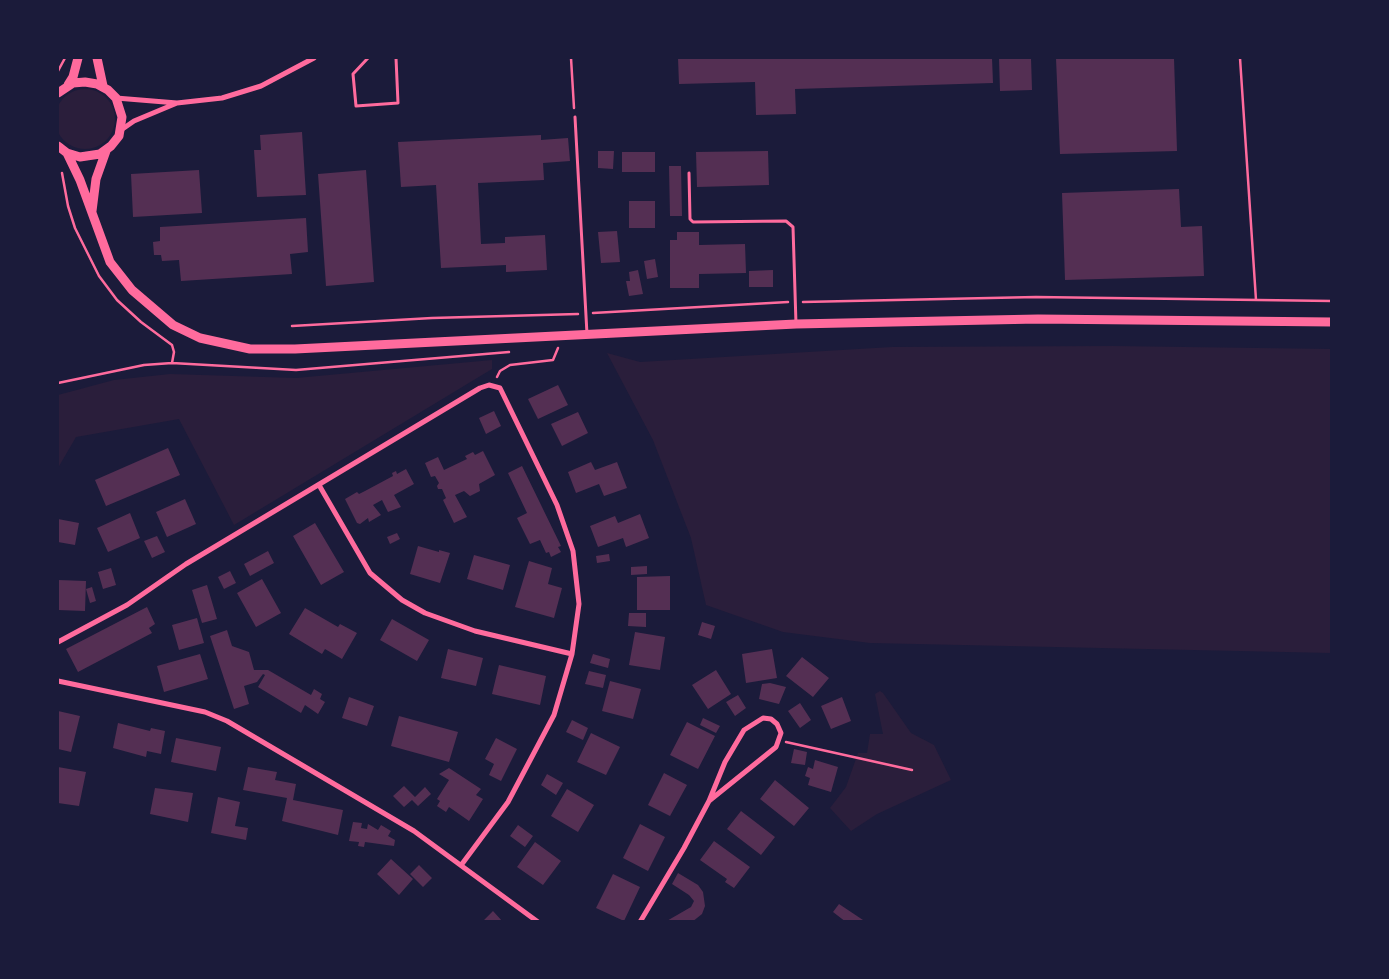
<!DOCTYPE html>
<html>
<head>
<meta charset="utf-8">
<style>
  body { margin:0 }
  #map { position:relative; width:1389px; height:979px; overflow:hidden; background:#1b1b3a; font-family:Overpass,sans-serif }
  canvas { display:block }
  .frame { position:absolute; inset:0; border:59px solid #1b1b3a; pointer-events:none }
</style>
</head>
<body>
<div id="map">
<canvas width="1389" height="979"></canvas>
<div class="frame"></div>
</div>
<script>
const ctx = document.querySelector('canvas').getContext('2d');
ctx.lineJoin = 'round';
function fill(path, color) { ctx.fillStyle = color; ctx.fill(path, 'evenodd'); }
const shape = rows => new Path2D(rows.map(r => 'M' + r).join(''));
function strokePath(path, color, width, dash) { ctx.strokeStyle = color; ctx.lineWidth = width; ctx.lineCap = dash ? 'butt' : 'round'; ctx.setLineDash(dash || []); ctx.stroke(path); }
const green = shape([
  '55 119a30 30 0 1 1 60 0a30 30 0 1 1-60 0Z',
  [1113,346,1331,349,1331,653,870,643,783,632,706,605,691,538,653,440,607,353,640,362,892,347],
  [492,360,492,369,234,525,179,419,76,437,58,468,58,395,114,380,170,374,296,378],
  [880,691,883,693,911,733,934,745,951,780,877,814,851,831,830,808,846,787,858,753,867,753,870,734,883,734,875,694]
]);
const building = shape([
  [678,58,992,58,993,83,795,89,796,114,756,115,755,82,679,84],
  [999,58,1031,58,1032,90,1000,91],
  [1056,58,1174,58,1177,151,1060,154],
  [302,132,306,195,257,197,254,150,261,150,260,135],
  [541,135,541,140,568,138,570,161,543,163,544,180,478,183,481,244,505,243,505,237,545,235,547,270,506,272,506,265,441,268,436,185,401,187,398,142],
  [598,151,614,151,613,169,598,168],
  [768,151,769,185,697,187,696,152],
  [622,152,655,152,655,172,622,172],
  [669,166,681,166,682,216,670,216],
  [199,170,202,213,133,217,131,174],
  [366,170,374,282,326,286,318,174],
  [1179,189,1181,227,1202,226,1204,276,1065,280,1062,193],
  [629,201,655,201,655,228,629,228],
  [306,218,308,252,290,254,292,274,181,281,179,260,162,261,161,255,154,255,153,242,160,241,160,227],
  [617,231,620,262,601,263,598,232],
  [677,232,699,232,699,245,745,244,746,273,699,274,699,288,670,288,670,240,677,240],
  [655,259,658,277,647,279,644,261],
  [638,270,643,294,629,296,626,281,630,281,629,272],
  [773,270,773,287,749,287,749,271],
  [558,385,568,405,538,419,528,399],
  [494,411,501,426,486,434,479,418],
  [578,412,588,433,562,446,551,424],
  [168,448,180,475,106,506,95,480],
  [483,451,495,475,479,484,480,491,470,496,464,491,455,495,467,517,454,523,443,500,446,498,442,489,438,489,437,486,439,483,435,476,431,477,425,463,438,457,444,470,467,459,465,456,473,452,475,455],
  [591,462,595,470,617,462,627,488,604,496,599,484,576,493,568,472],
  [522,466,561,546,558,547,561,552,551,557,549,552,546,553,540,540,530,544,517,518,527,513,508,473],
  [406,469,414,484,394,495,401,507,388,512,382,500,373,505,381,515,369,522,368,518,360,524,357,523,345,499,357,492,359,494,365,491,393,476,392,473,396,471,397,474],
  [185,499,196,524,167,537,156,512],
  [130,513,140,538,108,552,97,528],
  [640,514,649,538,626,547,623,538,598,547,590,526,615,516,618,523],
  [58,519,79,523,75,545,58,542],
  [315,523,344,572,321,585,293,536],
  [397,533,400,539,390,544,387,537],
  [157,536,165,552,152,558,144,541],
  [418,546,439,552,439,550,450,553,440,583,410,574],
  [268,551,274,563,250,576,244,564],
  [609,554,610,561,597,563,596,556],
  [474,555,510,565,503,590,467,579],
  [529,561,552,568,548,584,562,588,554,618,515,607],
  [647,566,647,574,631,575,631,567],
  [111,568,116,585,103,589,98,572],
  [230,571,236,583,224,589,218,577],
  [670,576,670,610,637,610,637,577],
  [262,579,281,613,256,627,237,593],
  [58,580,86,581,85,611,58,610],
  [207,585,217,619,202,623,192,590],
  [92,587,96,601,90,603,86,589],
  [147,607,155,624,149,628,152,633,78,672,66,649],
  [305,608,338,627,340,624,357,633,342,659,325,649,322,654,289,634],
  [629,613,646,613,646,627,628,626],
  [197,618,204,643,179,650,172,625],
  [392,619,429,640,417,661,380,640],
  [702,622,715,626,711,639,698,635],
  [227,630,232,646,249,652,254,670,268,670,311,695,314,689,322,694,320,699,325,702,318,714,305,705,301,713,258,687,265,675,263,674,257,682,244,686,249,704,234,709,210,636],
  [635,632,665,637,660,670,629,665],
  [448,649,483,658,476,686,441,678],
  [772,649,777,678,746,683,742,654],
  [200,654,208,679,164,692,157,666],
  [593,654,610,659,608,668,590,663],
  [802,657,829,678,813,697,786,676],
  [499,665,546,676,540,705,492,694],
  [716,670,731,694,708,709,692,685],
  [589,671,606,675,603,688,585,684],
  [610,681,641,689,633,719,602,711],
  [770,683,786,687,779,704,759,699,762,684],
  [738,695,746,708,735,716,726,702],
  [349,697,374,706,367,726,342,718],
  [842,697,851,721,831,729,821,706],
  [800,703,811,720,800,728,788,711],
  [58,711,80,716,71,752,58,749],
  [399,716,458,732,449,762,391,746],
  [703,718,720,726,716,733,700,725],
  [572,720,588,728,583,740,566,732],
  [687,722,715,736,698,769,670,755],
  [118,723,150,731,151,728,165,731,161,754,147,751,146,757,113,748],
  [591,733,620,747,606,775,577,762],
  [176,738,221,747,216,771,171,762],
  [496,738,517,749,501,781,489,775,494,764,485,759],
  [794,749,807,752,805,765,791,763],
  [815,760,838,767,831,792,808,785,810,778,805,776,808,767,813,769],
  [58,767,86,772,79,806,58,803],
  [248,767,277,772,275,780,296,784,293,800,343,810,338,835,282,821,287,798,243,790],
  [449,768,481,789,476,795,483,799,469,821,449,807,446,812,437,806,440,801,437,799,449,780,439,774],
  [664,773,687,785,670,816,648,805],
  [547,774,563,783,556,795,541,785],
  [775,780,809,808,794,826,760,799],
  [404,786,415,797,425,787,431,794,418,806,412,800,404,807,393,796],
  [155,788,193,793,188,822,150,814],
  [567,789,594,805,578,832,551,816],
  [218,797,240,802,235,826,248,828,246,840,211,833],
  [741,811,775,837,761,855,727,829],
  [353,822,362,823,361,828,367,829,368,824,378,830,381,825,391,831,388,836,395,840,394,846,365,842,364,847,358,846,359,842,349,841],
  [640,824,665,837,648,871,623,858],
  [518,825,533,836,525,847,510,836],
  [714,841,750,867,734,888,725,882,727,879,700,860],
  [535,842,561,861,543,885,517,867],
  [391,859,413,879,399,895,377,874],
  [419,865,432,878,423,887,410,874],
  [678,873,698,885,703,892,705,906,702,914,692,922,665,922,691,907,694,901,689,895,672,884],
  [613,874,640,887,624,921,596,908],
  [839,904,863,920,862,922,846,922,833,912],
  [493,911,503,922,482,922]
]);
const path = shape([
  [571,58,574,108],
  [1240,58,1256,300],
  [58,71,65,58],
  [62,173,68,206,75,228,99,276,117,300,141,322,172,345,174,352,172,363],
  [803,302,1036,297,1332,301],
  [593,313,788,302],
  [292,326,432,318,578,314],
  [497,377,500,371,510,365,553,360,558,348],
  [58,383,144,365,172,363,296,370,509,352],
  [786,742,912,770]
]);
const service = shape([
  [368,58,353,74,356,106,398,103,396,58],
  [575,117,587,334],
  [689,173,690,219,693,222,786,221,793,227,796,324]
]);
const minor = shape([
  [116,98,177,103,222,98,261,86,314,58],
  [121,130,134,121,177,103],
  [319,485,370,573,402,600,425,613,475,631,572,654],
  [58,642,127,605,186,564,480,388,489,385,500,388,557,505,573,551,579,604,572,654,554,715,508,802,462,864],
  [58,681,205,712,227,721,414,831,538,922],
  [640,922,684,848,709,801,725,762,744,730,763,718,771,719,777,724,781,733,776,747,709,801]
]);
const tertiary = shape([
  [97,58,103,86],
  [68,85,73,77,78,58],
  [58,93,73,83,85,82,97,84,108,90,116,98,122,117,119,136,111,146,100,154,80,157,67,153,58,146],
  [67,153,80,180,110,262,132,290,173,325,200,338,250,349,295,349,796,324,1038,319,1332,322],
  [92,211,96,179,106,151]
]);
fill(green, '#2a1e3b');
fill(building, '#542f53');
strokePath(path, '#ff6b9d', 2.5);
strokePath(service, '#ff6b9d', 3);
strokePath(minor, '#ff6b9d', 5);
strokePath(tertiary, '#ff6b9d', 9);
</script>
</body>
</html>
